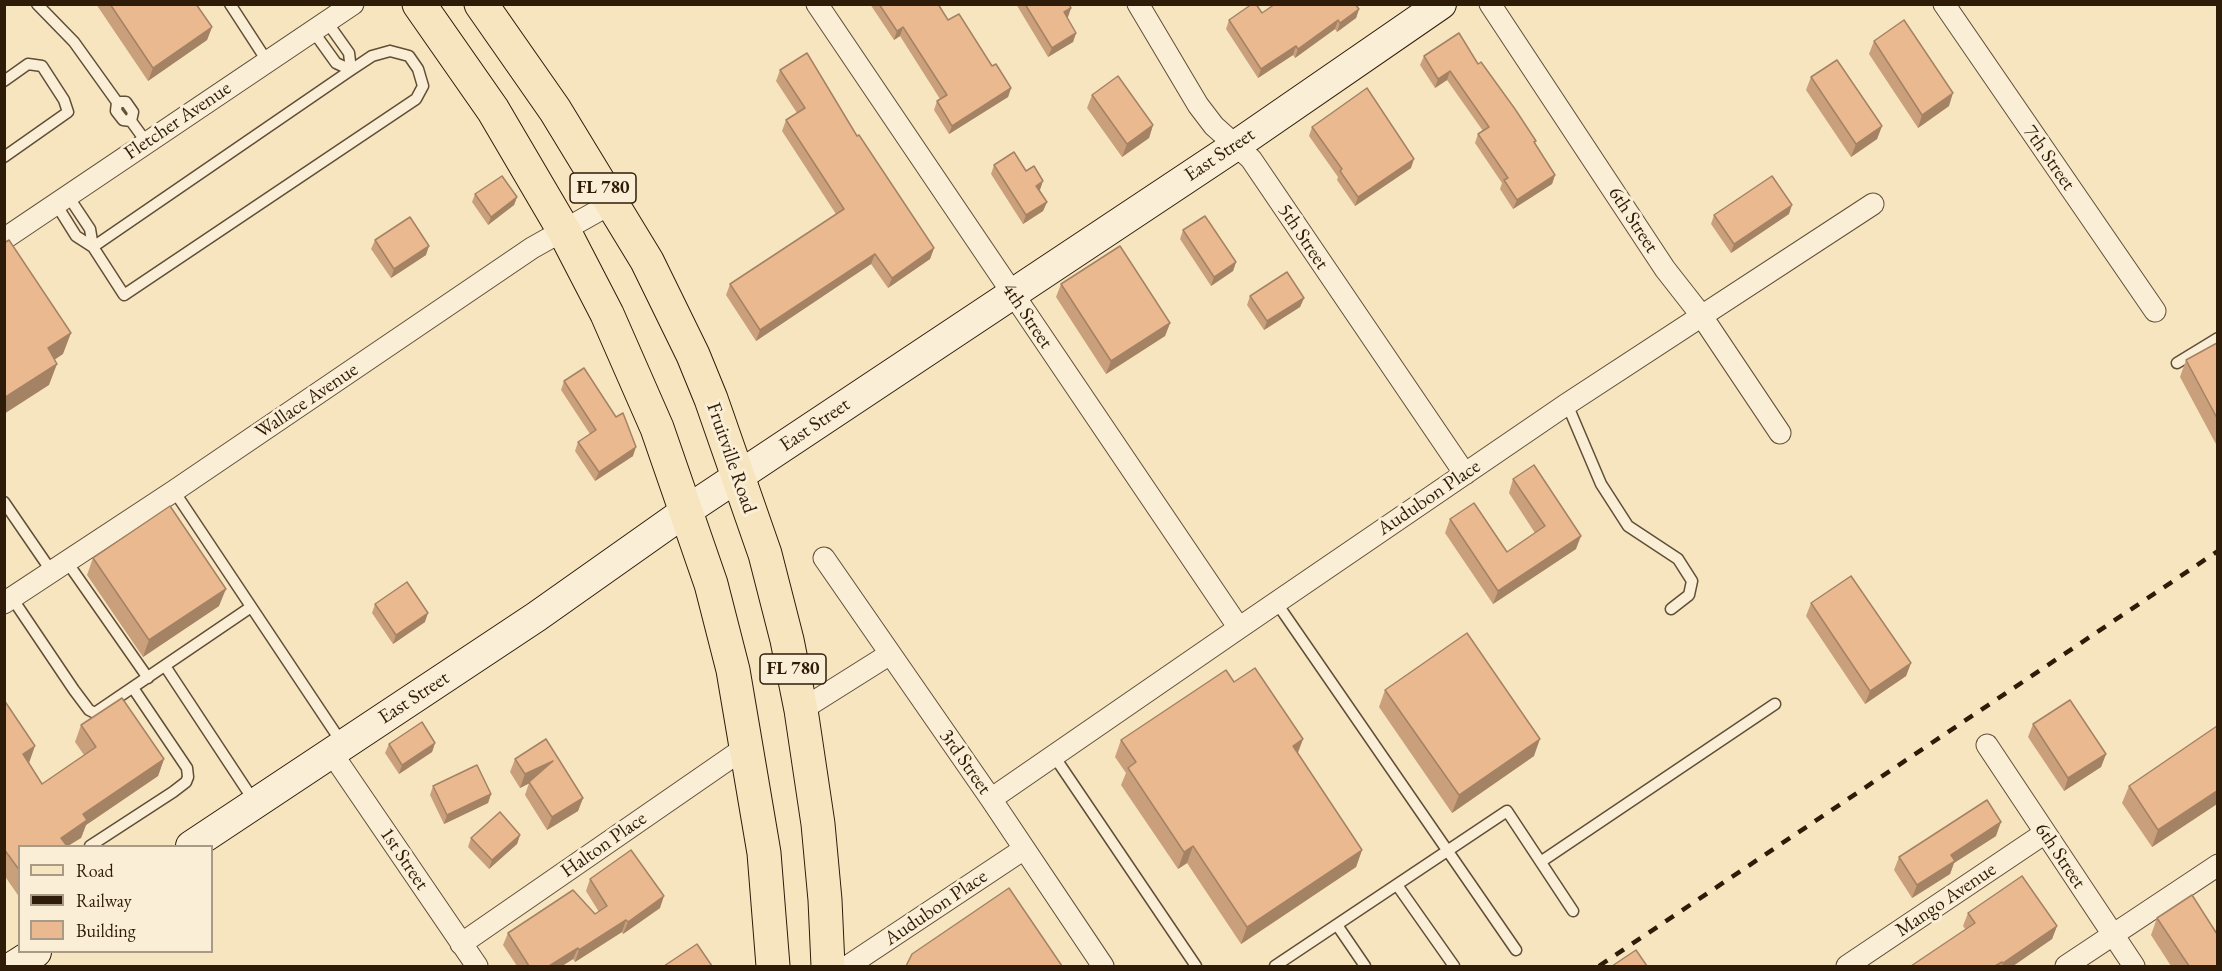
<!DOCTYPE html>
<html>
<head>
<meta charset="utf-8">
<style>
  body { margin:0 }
  #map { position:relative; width:2222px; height:971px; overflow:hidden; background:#f7e5c0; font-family:"EB Garamond",serif }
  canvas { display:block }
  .frame { position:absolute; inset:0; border:6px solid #2e1c09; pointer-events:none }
  .legend { position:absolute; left:18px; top:845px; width:195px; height:108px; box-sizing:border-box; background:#faeed6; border:2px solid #a89a84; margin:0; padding:8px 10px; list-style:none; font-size:18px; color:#2e1c09 }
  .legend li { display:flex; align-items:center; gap:12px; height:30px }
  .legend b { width:30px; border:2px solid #a89a84 }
</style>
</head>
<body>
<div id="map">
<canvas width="2222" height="971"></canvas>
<div class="frame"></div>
<ul class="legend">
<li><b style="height:8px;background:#f7e5c0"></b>Road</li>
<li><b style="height:8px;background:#2e1c09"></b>Railway</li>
<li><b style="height:16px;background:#ebb98f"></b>Building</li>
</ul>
</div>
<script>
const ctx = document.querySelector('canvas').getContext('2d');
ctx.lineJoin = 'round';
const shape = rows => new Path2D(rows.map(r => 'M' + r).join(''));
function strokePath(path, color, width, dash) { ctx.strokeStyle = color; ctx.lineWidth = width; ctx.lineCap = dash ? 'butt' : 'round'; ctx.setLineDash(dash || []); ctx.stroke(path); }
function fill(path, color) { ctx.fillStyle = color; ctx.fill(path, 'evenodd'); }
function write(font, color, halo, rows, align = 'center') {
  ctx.font = font + ' "EB Garamond",serif'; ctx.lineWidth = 6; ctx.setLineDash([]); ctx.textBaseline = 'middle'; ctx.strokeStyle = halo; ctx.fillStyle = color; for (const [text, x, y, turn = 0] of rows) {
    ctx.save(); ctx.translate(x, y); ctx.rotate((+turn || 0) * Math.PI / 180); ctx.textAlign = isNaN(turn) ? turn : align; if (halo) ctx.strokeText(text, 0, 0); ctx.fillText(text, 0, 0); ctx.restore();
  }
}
const lane = shape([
  [37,4,74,42,117,102],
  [230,4,267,61],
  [327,22,349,53,351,70],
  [313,31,336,63,351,70],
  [390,51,409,56,418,69,423,86,416,99,124,295,93,247,351,70,372,56,390,51],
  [4,81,28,64,42,66,64,100,68,112,4,157],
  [131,121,133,112,126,102,117,102,116,111,123,120,131,121,147,143],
  [68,196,90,229,93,247],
  [56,204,76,236,93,247],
  [2177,363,2218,338],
  [1567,404,1601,484,1628,526,1678,559,1692,581,1689,595,1671,609],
  [174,491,342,743],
  [4,502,52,572],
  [67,562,148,678],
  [12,598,74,690,89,710,95,713,251,607],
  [1276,602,1516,950],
  [165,666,254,801],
  [1054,756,1196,966],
  [90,846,173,792,186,782,188,777,187,768,133,688],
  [1542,861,1775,704],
  [1397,885,1454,966],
  [1337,925,1365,966],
  [1275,966,1507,811,1573,911]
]);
const street = shape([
  [817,4,1239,628],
  [1138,4,1198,105,1214,126,1251,159,1465,474],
  [1490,4,1665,269,1701,315,1780,433],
  [1944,4,2155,311],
  [4,239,353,4],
  [824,558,991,799,1103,966],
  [4,603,174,491,532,248,612,203],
  [801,710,890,654],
  [1987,745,2134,966],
  [331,752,477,966],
  [991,799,1239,628,1567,404,1873,204],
  [461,944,746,747],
  [848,966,1024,849],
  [1847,966,2045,833],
  [2066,966,2218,865]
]);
const secondary = shape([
  [191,846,536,617,686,511,1235,146,1441,4],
  [14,966,36,952]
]);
const primary = shape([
  [419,4,493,110,564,231,607,314,657,428,711,584,733,670,764,853,773,966],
  [481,4,555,110,647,261,693,355,711,399,765,554,787,640,801,710,818,824,825,900,828,966]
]);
const rail = shape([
  [1599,966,2218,551]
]);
const wall = shape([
  [96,4,196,4,212,27,207,40,148,81],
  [870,4,938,4,948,20,992,66,1011,88,1008,97,949,134,934,110,937,101,940,99,900,36,894,40],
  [1016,4,1069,4,1071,8,1067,18,1076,33,1073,42,1048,57],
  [1359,9,1356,18,1337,32,1335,29,1295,58,1293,55,1258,78,1226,29,1229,20,1262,13],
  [1874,41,1949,106,1918,128,1869,54],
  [1424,56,1478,64,1535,144,1555,175,1552,184,1513,209,1500,189,1502,183,1475,143,1478,134,1483,131,1447,80,1435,88,1420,65],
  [780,70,857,136,934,248,930,259,888,288,871,264,756,341,726,295,730,284,836,214,782,131,786,120,797,113,776,81],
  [1811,77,1882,126,1877,139,1851,157,1806,90],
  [1092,95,1153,125,1149,138,1122,157,1087,108],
  [1312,127,1411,168,1355,206,1337,180,1338,177,1309,136],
  [994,165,1026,171,1040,190,1047,202,1043,211,1023,224,991,174],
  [475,194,517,197,514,205,488,225,472,202],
  [1789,214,1731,253,1711,224,1714,215],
  [1183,230,1236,262,1233,271,1211,286,1180,239],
  [375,240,426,255,391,278,371,249],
  [1061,284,1170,323,1165,336,1106,374,1056,297],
  [1250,296,1304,298,1300,307,1264,330,1247,305],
  [2217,343,2217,446,2180,377,2186,360],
  [564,381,633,456,595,481,575,451,578,442,590,434,561,390],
  [1513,479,1576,549,1493,604,1445,533,1450,519,1507,552,1535,533,1509,493],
  [93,558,219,606,143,657,87,575],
  [1811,603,1911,663,1906,676,1865,704,1806,616],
  [375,604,425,622,393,644,372,613],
  [1234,682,1303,739,1298,753,1362,850,1356,867,1241,944,1187,863,1178,869,1121,785,1126,773,1115,757,1121,740],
  [1385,690,1534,756,1452,813,1379,707],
  [4,700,29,763,42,784,84,755,75,742,81,725,164,759,158,776,86,825,81,838,20,846,20,898,4,875],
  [2033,724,2106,754,2101,767,2064,791,2028,737],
  [2217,726,2217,804,2152,847,2122,803,2129,786],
  [435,743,432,752,399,774,385,753,389,744],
  [515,759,583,798,578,811,547,830,525,795,529,783,520,788,510,772],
  [433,786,491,794,488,803,444,824,430,795],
  [520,835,517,844,489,869,468,847,471,838],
  [1996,836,1954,863,1950,874,1912,898,1894,870,1899,857],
  [590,879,660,908,623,934,622,932,575,962,573,959,562,966,517,966,503,945,508,933,595,914,599,912,586,891],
  [1968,913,2057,926,2052,939,2013,966,1911,966,1966,930,1963,926],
  [2157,918,2217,966,2171,966,2151,935]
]);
const shadedWall = shape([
  [1071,8,1068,17,1060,21,1064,12],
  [1359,9,1356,18,1337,32,1340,23],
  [1338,20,1335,29,1295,58,1298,49],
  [212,27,207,40,148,81,153,68],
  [903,27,900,36,894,40,897,31],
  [1076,33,1073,42,1048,57,1052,48],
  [1296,46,1293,55,1258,78,1261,69],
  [1450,71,1447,80,1435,88,1438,79],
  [1011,88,1008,97,949,134,952,126],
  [1953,93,1949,106,1918,128,1922,115],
  [1153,125,1149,138,1122,157,1127,144],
  [1882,126,1877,139,1851,157,1856,144],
  [1414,159,1411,168,1355,206,1358,197],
  [1555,175,1552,184,1513,209,1517,200],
  [1043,181,1040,190,1033,195,1036,186],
  [517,197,514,205,488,225,491,217],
  [1047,202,1043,211,1023,224,1026,215],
  [1792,205,1789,214,1731,253,1734,244],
  [429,246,426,255,391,278,394,269],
  [934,248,930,259,888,288,892,278],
  [875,254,871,264,756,341,760,330],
  [1236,262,1233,271,1211,286,1214,277],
  [1304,298,1300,307,1264,330,1267,321],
  [1170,323,1165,336,1106,374,1111,361],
  [71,333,63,354,41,369,48,348],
  [57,364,49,385,4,414,4,398],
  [636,447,633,456,595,481,599,472],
  [1581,536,1576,549,1493,604,1498,591],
  [226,589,219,606,143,657,149,640],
  [428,613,425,622,393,644,396,635],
  [1911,663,1906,676,1865,704,1870,691],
  [1303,739,1296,757,1293,746],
  [1540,739,1534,756,1452,813,1459,795],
  [435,743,432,752,399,774,402,765],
  [35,746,29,763,23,754],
  [2106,754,2101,767,2064,791,2068,778],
  [164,759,158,776,86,825,81,838,68,846,58,846,61,838,83,814],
  [553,761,548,774,520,788,525,774],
  [2217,791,2217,804,2152,847,2158,830],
  [491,794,488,803,444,824,447,815],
  [583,798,578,811,547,830,552,817],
  [2001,822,1996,836,1954,863,1950,874,1912,898,1917,885,1951,855],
  [520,835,517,844,489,869,492,860],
  [1193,846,1187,863,1178,869,1184,852],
  [1362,850,1356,867,1241,944,1247,927],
  [664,896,660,908,623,934,628,922],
  [626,920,622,932,575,962,579,950],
  [2057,926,2052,939,2013,966,2002,966,2003,963],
  [578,948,573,959,562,966,549,966]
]);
const building = shape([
  [110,4,196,4,212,27,153,68,110,4],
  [879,4,938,4,948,20,959,14,992,66,996,64,1011,88,952,126,937,101,947,95,903,27,897,31,879,4],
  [1025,4,1069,4,1071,8,1064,12,1076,33,1052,48,1025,4],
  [1252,4,1256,4,1262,13,1275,4,1355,4,1359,9,1340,23,1338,20,1298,49,1296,46,1261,69,1229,20,1252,4],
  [1904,20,1953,93,1922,115,1874,41,1904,20],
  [1459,33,1478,64,1481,62,1515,109,1536,141,1534,142,1555,175,1517,200,1504,180,1508,178,1478,134,1489,127,1450,71,1438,79,1424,56,1459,33],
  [807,53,857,136,859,135,934,248,892,278,875,254,760,330,730,284,844,209,786,120,805,108,780,70,807,53],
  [1837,60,1882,126,1856,144,1811,77,1837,60],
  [1118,76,1153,125,1127,144,1092,95,1118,76],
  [1367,88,1414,159,1358,197,1340,171,1342,169,1312,127,1367,88],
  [1014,152,1026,171,1034,166,1043,181,1036,186,1047,202,1026,215,994,165,1014,152],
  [502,176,517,197,491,217,475,194,502,176],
  [1772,176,1792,205,1734,244,1714,215,1772,176],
  [1205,216,1236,262,1214,277,1183,230,1205,216],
  [410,217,429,246,394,269,375,240,410,217],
  [9,240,71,333,48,348,57,364,4,398,4,243,9,240],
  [1120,246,1170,323,1111,361,1061,284,1120,246],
  [1287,272,1304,298,1267,321,1250,296,1287,272],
  [2217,343,2217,418,2186,360,2217,343],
  [584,368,616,417,623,413,636,447,599,472,578,442,596,430,564,381,584,368],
  [1534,465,1581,536,1498,591,1450,519,1474,503,1507,552,1545,526,1513,479,1534,465],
  [170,506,226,589,149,640,93,558,170,506],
  [1851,576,1911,663,1870,691,1811,603,1851,576],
  [407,582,428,613,396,635,375,604,407,582],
  [1467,633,1540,739,1459,795,1385,690,1467,633],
  [1255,668,1303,739,1293,746,1362,850,1247,927,1193,846,1184,852,1128,768,1136,762,1121,740,1226,670,1234,682,1255,668],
  [122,698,164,759,83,814,87,820,61,838,67,846,20,846,20,871,4,849,4,700,35,746,23,754,42,784,96,747,81,725,122,698],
  [2070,700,2106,754,2068,778,2033,724,2070,700],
  [422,722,435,743,402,765,389,744,422,722],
  [2217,726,2217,791,2158,830,2129,786,2217,726],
  [546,739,583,798,552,817,529,782,553,761,525,774,515,759,546,739],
  [477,765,491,794,447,815,433,786,477,765],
  [1987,800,2001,822,1951,855,1955,861,1917,885,1899,857,1987,800],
  [500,812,520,835,492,860,471,838,500,812],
  [631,850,664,896,628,922,626,920,579,950,578,948,549,966,529,966,508,933,573,890,595,914,607,906,590,879,631,850],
  [2022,876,2057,926,2003,963,2002,962,1995,966,1911,966,1975,923,1968,913,2022,876],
  [1009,888,1062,966,906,966,912,954,1009,888],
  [2192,895,2217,934,2217,966,2189,966,2157,918,2192,895],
  [697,944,712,966,664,966,697,944],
  [1636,950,1647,966,1612,966,1636,950]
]);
const shields = [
  [603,188,66],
  [793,669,66]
];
const shieldNames = [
  ["FL 780",603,188],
  ["FL 780",793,669]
];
const streetNames = [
  ["Fletcher Avenue",178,121,-34],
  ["East Street",1220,155,-34],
  ["7th Street",2049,158,55],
  ["6th Street",1633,220,57],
  ["5th Street",1303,237,56],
  ["4th Street",1027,316,56],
  ["Wallace Avenue",307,401,-34],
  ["East Street",815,425,-34],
  ["Fruitville Road",731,458,71],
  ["Audubon Place",1429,498,-34],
  ["East Street",414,698,-33],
  ["3rd Street",965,762,55],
  ["Halton Place",604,845,-35],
  ["6th Street",2060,856,56],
  ["1st Street",404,859,56],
  ["Mango Avenue",1946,900,-34],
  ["Audubon Place",936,908,-34]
];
strokePath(lane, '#604e37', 13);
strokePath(street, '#604e37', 23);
strokePath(secondary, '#2e1c09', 32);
strokePath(primary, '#2e1c09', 35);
strokePath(lane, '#faeed6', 10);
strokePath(street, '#faeed6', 21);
strokePath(secondary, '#faeed6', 30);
strokePath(primary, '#f7e5c0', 33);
strokePath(rail, '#2e1c09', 4.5, [10, 10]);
fill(wall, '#ca9f7b');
fill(shadedWall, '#a48264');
fill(building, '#ebb98f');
strokePath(building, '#a48264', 1.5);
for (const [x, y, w] of shields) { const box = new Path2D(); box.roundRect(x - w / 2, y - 15, w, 30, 4.5); ctx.fillStyle = '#faeed6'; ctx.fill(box); strokePath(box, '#2e1c09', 1.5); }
write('bold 18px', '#2e1c09', null, shieldNames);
write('20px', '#2e1c09', '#faeed6', streetNames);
</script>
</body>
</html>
